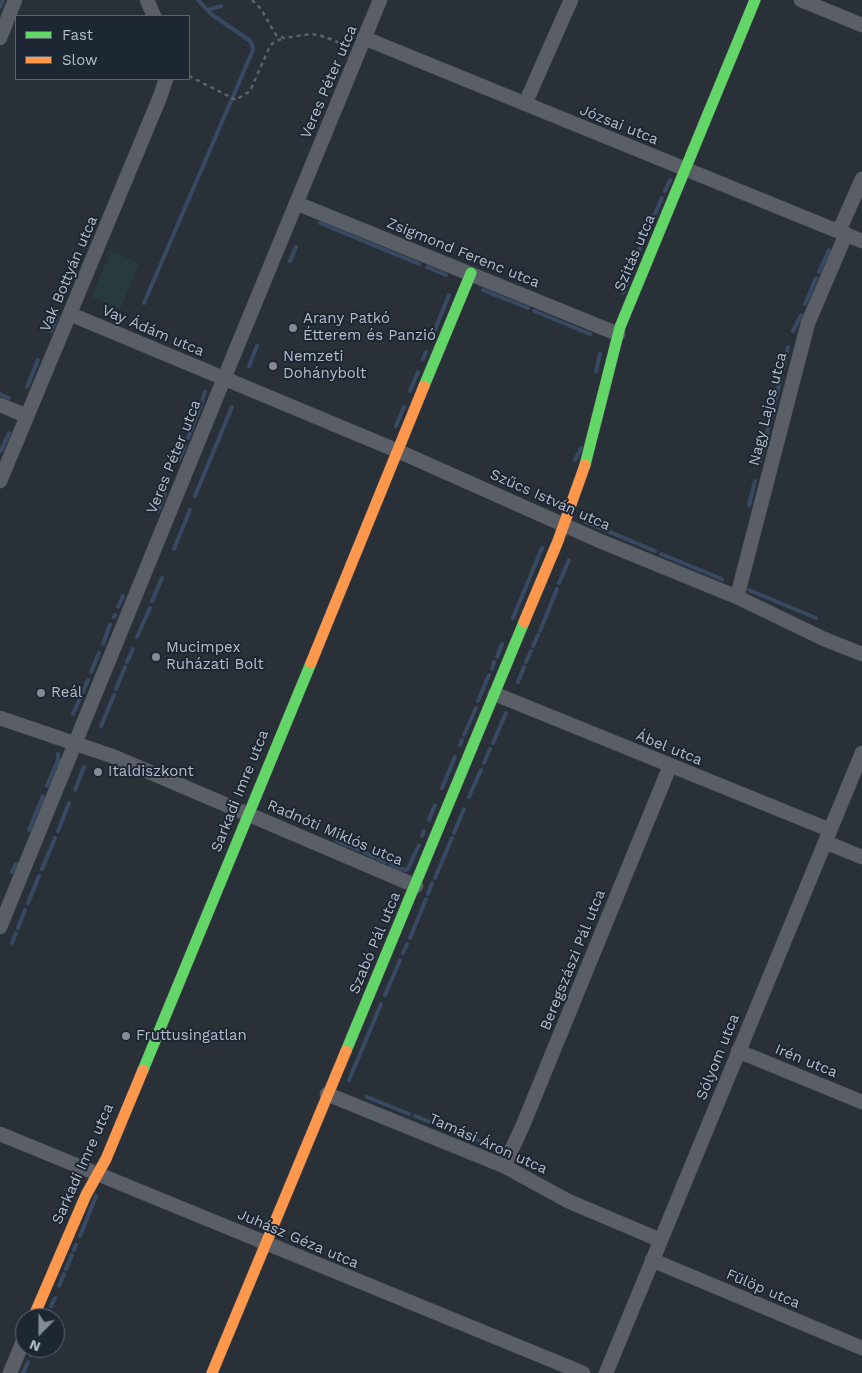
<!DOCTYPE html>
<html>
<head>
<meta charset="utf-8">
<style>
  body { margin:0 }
  #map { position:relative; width:862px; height:1373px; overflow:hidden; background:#2a3038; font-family:"Work Sans",sans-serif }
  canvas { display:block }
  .legend { position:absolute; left:15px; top:15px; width:175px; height:65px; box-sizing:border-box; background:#1d2633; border:1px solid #59626f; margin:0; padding:6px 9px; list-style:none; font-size:15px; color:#b4bcc9 }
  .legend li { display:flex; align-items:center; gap:10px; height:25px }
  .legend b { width:25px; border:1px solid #59626f }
  .north { position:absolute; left:15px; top:1308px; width:50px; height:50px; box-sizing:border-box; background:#1d2633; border:1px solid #59626f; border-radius:50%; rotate:202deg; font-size:14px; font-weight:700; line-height:20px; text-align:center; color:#b4bcc9 }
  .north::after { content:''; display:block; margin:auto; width:18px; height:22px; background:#848b96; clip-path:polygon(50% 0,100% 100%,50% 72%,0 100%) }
</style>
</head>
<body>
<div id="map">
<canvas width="862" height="1373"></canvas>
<ul class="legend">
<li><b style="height:6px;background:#63d668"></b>Fast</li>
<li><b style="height:6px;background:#ff974d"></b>Slow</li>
</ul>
<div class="north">N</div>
</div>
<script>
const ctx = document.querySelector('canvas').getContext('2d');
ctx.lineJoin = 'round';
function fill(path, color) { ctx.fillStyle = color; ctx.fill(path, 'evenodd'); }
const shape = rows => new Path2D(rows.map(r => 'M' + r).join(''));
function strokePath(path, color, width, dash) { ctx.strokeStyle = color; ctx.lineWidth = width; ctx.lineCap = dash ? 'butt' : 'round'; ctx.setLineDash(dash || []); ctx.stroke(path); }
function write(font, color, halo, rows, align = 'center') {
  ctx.font = font + ' "Work Sans",sans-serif'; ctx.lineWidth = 4; ctx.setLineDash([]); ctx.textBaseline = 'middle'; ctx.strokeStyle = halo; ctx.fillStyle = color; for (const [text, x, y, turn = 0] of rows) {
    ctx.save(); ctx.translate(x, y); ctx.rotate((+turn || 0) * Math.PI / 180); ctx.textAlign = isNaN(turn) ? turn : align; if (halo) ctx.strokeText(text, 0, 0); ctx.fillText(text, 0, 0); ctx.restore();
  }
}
const green = shape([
  [111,251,139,263,120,309,91,297]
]);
const stream = shape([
  [0,7,3,0],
  [207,10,221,6],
  [665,191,670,180],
  [320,223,419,264],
  [637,255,662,198],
  [290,261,296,247],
  [427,267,446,275],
  [819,272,829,250],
  [629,276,634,262],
  [483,290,528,308],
  [623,293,628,281],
  [810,293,816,278],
  [144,303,253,50,252,44,249,40,211,14,198,0],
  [805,304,809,295],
  [534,311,590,334],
  [51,331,57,316],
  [793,331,801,315],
  [432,337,449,295],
  [423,359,426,352],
  [249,366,257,346],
  [596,371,600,354],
  [27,387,38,360],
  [410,391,418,372],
  [0,394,9,398],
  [774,406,788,347],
  [396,426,404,407],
  [188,438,201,405,205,392],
  [1,451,9,433],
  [179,460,185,446],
  [575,460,581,448],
  [760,461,772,413],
  [195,496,232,407],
  [749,505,755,481],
  [158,511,165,494],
  [586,522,655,551],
  [174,549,190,510],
  [661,554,722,579],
  [559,583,569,560],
  [749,590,816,618],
  [152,601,162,578],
  [118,607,123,596],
  [114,617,115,615],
  [513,618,542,548],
  [540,631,557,589],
  [137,637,150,608],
  [103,644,110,625],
  [533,646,538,635],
  [497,657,502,644],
  [127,662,133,649],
  [526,662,531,651],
  [492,669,494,662],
  [91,672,99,653],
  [518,682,524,667],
  [116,689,125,667],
  [478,701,489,675],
  [73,714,88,680],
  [101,726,114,695],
  [464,735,476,708],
  [493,743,506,713],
  [460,745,462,740],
  [484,763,490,749],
  [47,786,58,760,58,754],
  [442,788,455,757],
  [75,790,84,767],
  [469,797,481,770],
  [429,820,435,805],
  [29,830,43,796],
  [58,831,69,803],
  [454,833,464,809],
  [422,836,424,831],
  [337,841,348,846],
  [352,847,358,850],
  [364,852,374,857],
  [378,859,385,862],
  [390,864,399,868],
  [42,869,55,838],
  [401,869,406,870,408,869,419,845],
  [12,872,16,864],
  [435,878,452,838],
  [428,894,432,883],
  [28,903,39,876],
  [18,928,25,910],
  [410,938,426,899],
  [12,943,16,933],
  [403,953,407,944],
  [385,995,400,960],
  [349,1080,381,1004],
  [367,1097,409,1114],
  [415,1116,458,1133],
  [464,1135,496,1148],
  [80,1236,96,1196],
  [74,1250,76,1245],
  [66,1269,72,1255],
  [59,1286,64,1274],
  [51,1306,55,1298],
  [46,1318,49,1311],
  [31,1355,34,1348],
  [23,1373,28,1362]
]);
const path = shape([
  [252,0,261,9,276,35,284,38,311,34,319,35,343,44],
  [189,76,236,100,250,91,270,46,274,42,284,38]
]);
const street = shape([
  [147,0,154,16],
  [801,0,862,25],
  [0,38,15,0],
  [364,38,862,241],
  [525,104,571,0],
  [296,203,618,334],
  [839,231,862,179],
  [70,314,398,451,600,541,737,597,824,639,862,654],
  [0,405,27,416],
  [0,481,160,97,166,79],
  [737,597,808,323,846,234],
  [495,694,830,830],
  [0,718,112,756,416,886],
  [825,842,862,857],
  [0,927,232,359,380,0],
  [738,1051,862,1102],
  [327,1094,504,1166,568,1201,660,1240],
  [0,1134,583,1373],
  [504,1166,523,1125,670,766],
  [652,1260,862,1348],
  [10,1373,25,1337],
  [606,1373,862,753]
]);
const fast = shape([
  [424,386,471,273],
  [585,465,620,327,755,0],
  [346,1051,524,622],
  [143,1070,311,663]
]);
const slow = shape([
  [524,622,558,541,585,465],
  [311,663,424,386],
  [33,1318,86,1195,106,1159,143,1070],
  [212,1373,346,1051]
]);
const markers = [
  [293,328,5,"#848b96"],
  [273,366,5,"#848b96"],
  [156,657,5,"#848b96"],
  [41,693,5,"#848b96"],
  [98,772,5,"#848b96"],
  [126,1036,5,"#848b96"]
];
const streetNames = [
  ["Veres Péter utca",329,82,-67],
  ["Józsai utca",619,125,22],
  ["Zsigmond Ferenc utca",463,253,22],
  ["Szitás utca",635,253,-67],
  ["Vak Bottyán utca",69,274,-67],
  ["Vay Ádám utca",153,331,23],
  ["Nagy Lajos utca",768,409,-76],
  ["Veres Péter utca",174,457,-68],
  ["Szűcs István utca",550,500,24],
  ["Ábel utca",669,748,22],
  ["Sarkadi Imre utca",240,791,-68],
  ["Radnóti Miklós utca",335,833,23],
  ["Szabó Pál utca",375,943,-67],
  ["Beregszászi Pál utca",573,960,-68],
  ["Sólyom utca",718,1057,-68],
  ["Irén utca",806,1061,22],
  ["Tamási Áron utca",488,1144,24],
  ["Sarkadi Imre utca",83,1164,-66],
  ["Juhász Géza utca",298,1239,23],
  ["Fülöp utca",763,1289,23]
];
const poiNames = [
  ["Arany Patkó",303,319],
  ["Étterem és Panzió",303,336],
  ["Nemzeti",283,357],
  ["Dohánybolt",283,374],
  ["Mucimpex",166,648],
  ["Ruházati Bolt",166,665],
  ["Reál",51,693],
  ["Italdiszkont",108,772],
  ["Fruttusingatlan",136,1036]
];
fill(green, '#273a3e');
strokePath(stream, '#384963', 4);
strokePath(street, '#484c53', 15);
strokePath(fast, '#484c53', 12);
strokePath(slow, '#484c53', 12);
strokePath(path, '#5d636a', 2.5, [4, 4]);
strokePath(street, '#5a5e66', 14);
strokePath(fast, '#63d668', 11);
strokePath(slow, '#ff974d', 11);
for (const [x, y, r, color] of markers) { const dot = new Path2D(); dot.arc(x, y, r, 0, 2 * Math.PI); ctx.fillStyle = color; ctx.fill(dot); strokePath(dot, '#1d2633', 2); }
write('15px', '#b4bcc9', '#1d2633', streetNames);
write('15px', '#b4bcc9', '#1d2633', poiNames, 'left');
</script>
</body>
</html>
